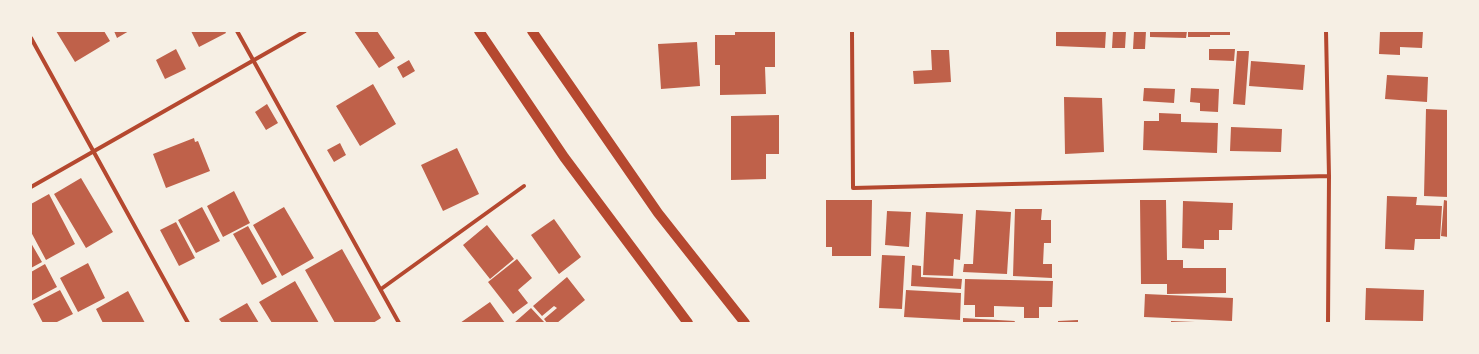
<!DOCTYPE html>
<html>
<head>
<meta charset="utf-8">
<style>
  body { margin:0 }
  #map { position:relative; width:1479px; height:354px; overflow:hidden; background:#f6efe4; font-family:Roboto,sans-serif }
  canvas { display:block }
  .frame { position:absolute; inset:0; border:32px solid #f6efe4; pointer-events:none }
</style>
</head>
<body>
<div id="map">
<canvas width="1479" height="354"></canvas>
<div class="frame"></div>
</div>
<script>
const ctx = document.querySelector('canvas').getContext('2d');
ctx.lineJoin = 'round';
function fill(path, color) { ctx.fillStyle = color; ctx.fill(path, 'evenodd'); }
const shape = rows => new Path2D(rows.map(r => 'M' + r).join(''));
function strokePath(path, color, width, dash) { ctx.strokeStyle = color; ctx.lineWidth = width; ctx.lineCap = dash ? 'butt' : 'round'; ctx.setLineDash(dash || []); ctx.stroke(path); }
const building = shape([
  [56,31,104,31,110,41,75,62],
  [114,31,129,31,117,38],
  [191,31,225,31,226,33,199,47],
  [354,31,377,31,395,58,379,68],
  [735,31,775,31,775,67,765,67,766,94,720,95,720,65,715,65,715,35,735,35],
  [1056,31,1106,31,1105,48,1056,46],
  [1113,31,1126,31,1125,48,1112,48],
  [1134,31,1146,31,1145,49,1133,49],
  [1150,31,1187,31,1186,38,1150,37],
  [1188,31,1230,31,1230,35,1210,35,1210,37,1188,37],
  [1380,31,1423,31,1422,48,1400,47,1400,55,1379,54],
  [697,42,700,86,661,89,658,44],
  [176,49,186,69,165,79,156,60],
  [1209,49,1235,49,1234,61,1209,60],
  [931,50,949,50,951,82,914,84,913,71,932,70],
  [1237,51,1249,51,1245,105,1233,104],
  [409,60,415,71,403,78,397,67],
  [1251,61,1305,65,1303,90,1249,86],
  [1387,75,1428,77,1427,102,1385,99],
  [373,84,396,124,360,146,336,106],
  [1144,88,1175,89,1174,103,1143,101],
  [1191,88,1219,89,1218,112,1200,111,1200,103,1190,102],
  [1064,97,1102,98,1104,152,1065,154],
  [267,104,278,123,266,130,255,112],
  [1426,109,1448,110,1448,197,1424,196],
  [1159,113,1181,114,1181,122,1218,123,1217,153,1143,150,1144,121,1159,121],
  [779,115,779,154,766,154,766,179,731,180,731,116],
  [1231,127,1282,129,1281,152,1230,151],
  [194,138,195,142,198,141,210,171,166,188,153,154],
  [340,143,346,155,334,162,327,150],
  [457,148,479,194,443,211,421,165],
  [81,178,113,232,86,248,54,194],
  [234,191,250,223,223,237,207,206],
  [49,194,75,244,46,260,31,232,31,204],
  [1387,196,1417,197,1416,205,1442,206,1440,239,1415,239,1414,250,1385,249],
  [826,200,872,200,871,256,832,256,832,247,826,247],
  [1140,200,1166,200,1167,260,1183,260,1183,268,1226,268,1226,293,1167,294,1167,284,1141,284],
  [1444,200,1448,201,1448,237,1441,236],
  [1183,201,1233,203,1232,230,1219,230,1219,240,1204,240,1204,249,1182,248],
  [202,207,220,241,196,253,178,220],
  [284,207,314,258,282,276,253,225],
  [1015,209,1042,209,1041,220,1051,220,1051,243,1044,243,1043,264,1052,264,1052,278,1013,276],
  [976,210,1011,212,1007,274,963,272,964,264,973,264],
  [887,211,911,212,909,247,885,245],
  [926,212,963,214,960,260,954,259,953,276,923,275],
  [554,219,581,257,559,274,531,235],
  [176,222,195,258,179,266,160,230],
  [487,225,514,259,490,279,463,245],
  [248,226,277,277,262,285,233,234],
  [31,243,42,262,31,268],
  [342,249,381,318,373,323,335,323,305,270],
  [882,255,905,256,902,309,879,308],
  [517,259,532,278,518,290,528,303,513,314,488,282],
  [88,263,105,298,78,312,60,278],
  [45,264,57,287,31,301,31,272],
  [912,265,921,266,921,277,962,279,961,289,911,286],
  [567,277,585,300,557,323,547,323,544,319,557,308,554,306,542,316,533,306],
  [965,279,1053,281,1052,307,1039,307,1039,318,1024,318,1024,307,994,306,994,317,975,317,975,305,964,305],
  [295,281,319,323,272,323,259,302],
  [1366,288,1424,290,1423,321,1365,320],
  [60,290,73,314,55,323,43,323,33,304],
  [906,290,961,293,960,320,904,317],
  [128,291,145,323,103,323,96,309],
  [1145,294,1233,298,1232,321,1144,317],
  [490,302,505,323,460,323],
  [247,303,259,323,222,323,219,319],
  [531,308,545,323,514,323],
  [963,318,1015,321,1014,323,963,323],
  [1078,320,1078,323,1058,323,1058,321],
  [1171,321,1195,322,1195,323,1171,323]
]);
const minor = shape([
  [237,31,399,323],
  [852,31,853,188,1329,176],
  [1326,31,1329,176,1328,323],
  [31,38,188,323],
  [31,187,305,31],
  [381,289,524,186]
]);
const primary = shape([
  [479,31,564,157,688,323],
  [532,31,658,213,745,323]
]);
fill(building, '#bf614a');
strokePath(minor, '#b5482f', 4);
strokePath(primary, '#b5482f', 10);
</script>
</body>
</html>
